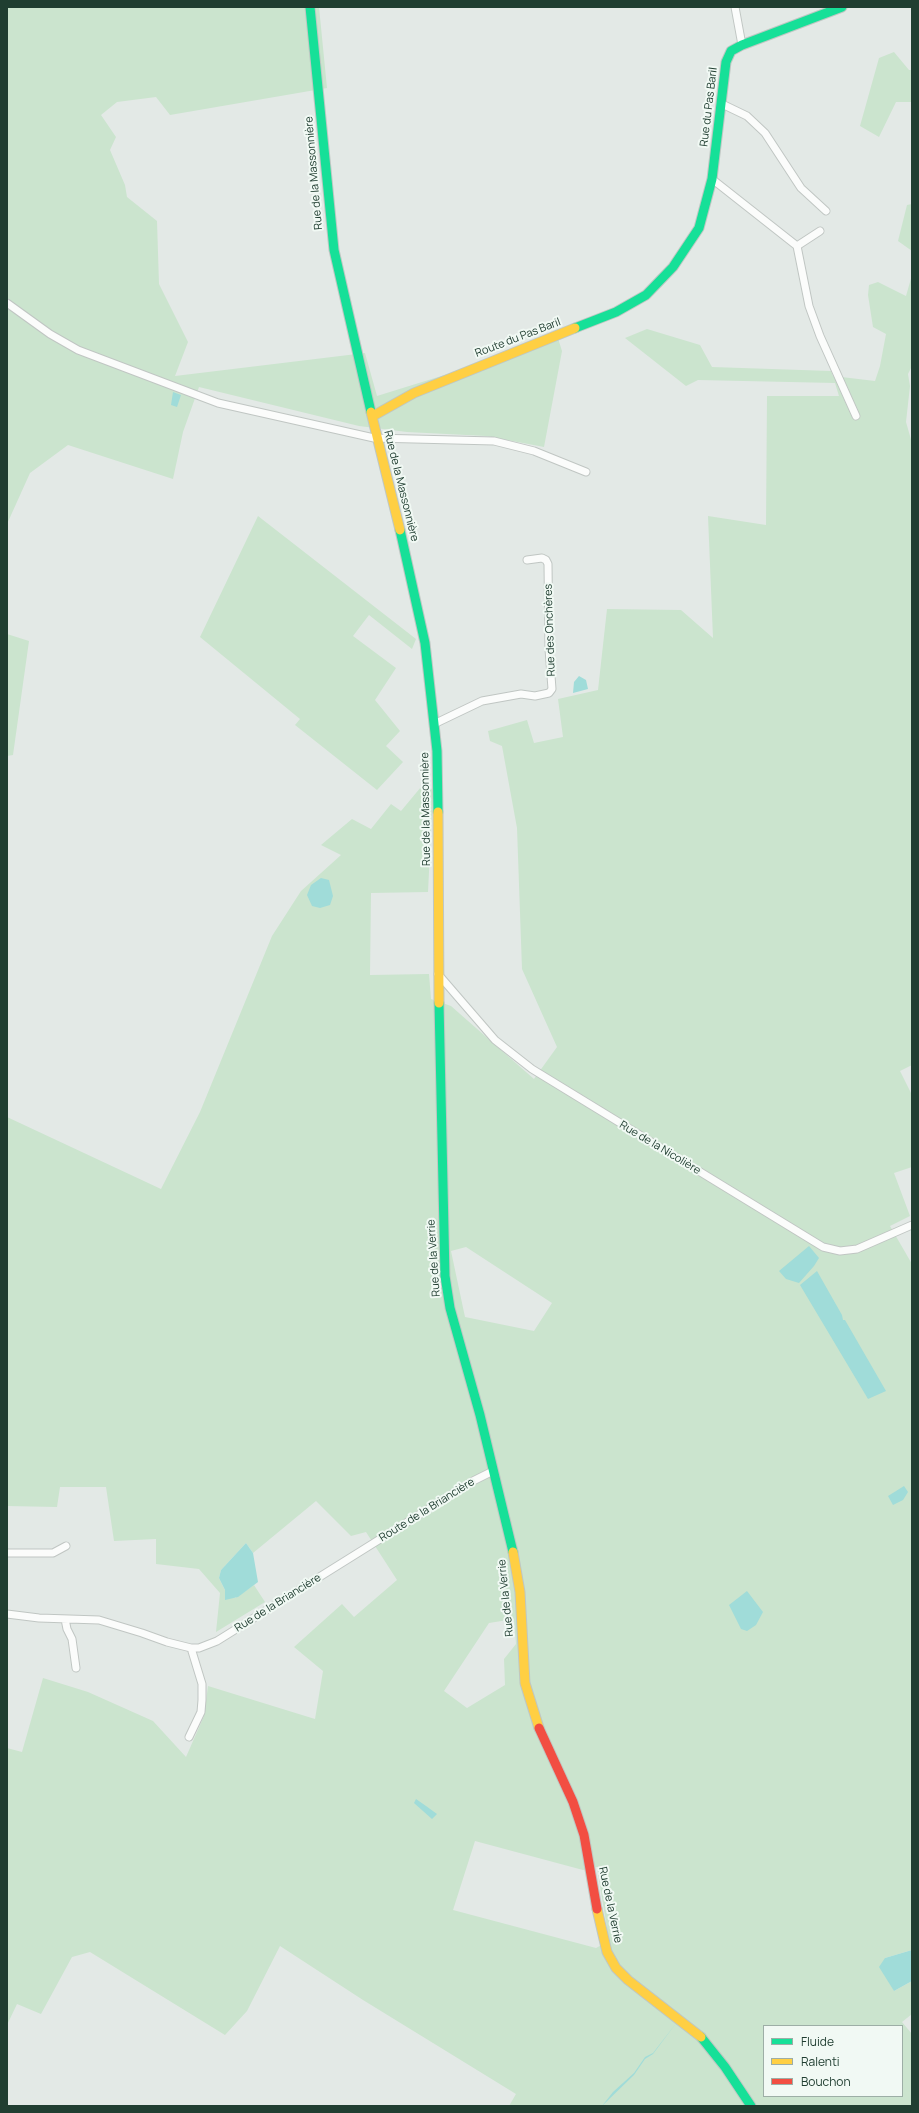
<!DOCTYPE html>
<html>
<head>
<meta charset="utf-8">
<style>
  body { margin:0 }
  #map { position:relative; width:919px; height:2113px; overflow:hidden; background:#e3e9e6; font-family:Manrope,sans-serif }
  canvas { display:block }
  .frame { position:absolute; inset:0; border:8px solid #203e31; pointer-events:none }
  .legend { position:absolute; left:763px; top:2025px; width:140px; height:72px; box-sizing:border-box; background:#f1f9f4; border:1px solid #9daea6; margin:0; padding:5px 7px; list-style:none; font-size:12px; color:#203e31 }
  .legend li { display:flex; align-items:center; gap:8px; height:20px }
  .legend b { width:20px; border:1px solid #9daea6 }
</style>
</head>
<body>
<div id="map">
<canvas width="919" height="2113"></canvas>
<div class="frame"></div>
<ul class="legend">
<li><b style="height:5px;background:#16e098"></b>Fluide</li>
<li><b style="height:5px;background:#ffcf43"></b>Ralenti</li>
<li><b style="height:5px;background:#f24e42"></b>Bouchon</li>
</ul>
</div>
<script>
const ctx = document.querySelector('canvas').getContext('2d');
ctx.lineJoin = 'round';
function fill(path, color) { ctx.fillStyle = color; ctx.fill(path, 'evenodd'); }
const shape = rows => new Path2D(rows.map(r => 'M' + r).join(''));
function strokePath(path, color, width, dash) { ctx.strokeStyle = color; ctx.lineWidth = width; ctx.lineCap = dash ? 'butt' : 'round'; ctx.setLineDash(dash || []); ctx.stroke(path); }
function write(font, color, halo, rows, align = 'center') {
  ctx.font = font + ' Manrope,sans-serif'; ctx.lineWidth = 4; ctx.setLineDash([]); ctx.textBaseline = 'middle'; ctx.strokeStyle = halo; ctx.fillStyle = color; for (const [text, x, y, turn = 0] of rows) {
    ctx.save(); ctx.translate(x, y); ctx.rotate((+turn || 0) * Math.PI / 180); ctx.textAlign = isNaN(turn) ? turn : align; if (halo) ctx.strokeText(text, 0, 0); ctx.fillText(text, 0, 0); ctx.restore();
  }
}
const green = shape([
  [7,7,319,7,327,88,170,115,156,97,117,102,101,115,116,137,110,150,125,185,127,197,157,221,159,284,188,342,175,376,365,353,377,396,451,373,556,332,562,351,544,447,486,436,407,432,359,426,199,387,183,432,173,479,68,445,30,473,7,524],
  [894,52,909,70,912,70,912,102,896,102,879,137,860,126,879,58],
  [912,204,912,251,898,241,907,205],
  [912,275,912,366,908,374,910,386,906,422,912,443,912,1065,900,1071,912,1095,912,1167,894,1173,910,1216,890,1226,912,1264,912,1950,885,1958,894,1991,912,1981,912,2014,902,2022,912,2034,912,2106,509,2106,516,2094,363,2000,280,1946,247,2011,225,2035,90,1952,72,1957,41,2014,17,2004,7,2025,7,1748,22,1752,43,1678,88,1692,153,1721,186,1757,204,1716,208,1686,315,1719,323,1671,294,1647,342,1604,354,1617,397,1580,366,1532,351,1536,316,1501,253,1553,246,1543,221,1570,219,1578,225,1590,235,1598,254,1585,265,1602,216,1632,220,1593,199,1569,156,1564,156,1539,114,1541,106,1487,60,1487,57,1507,7,1506,7,1117,161,1189,200,1112,272,936,301,891,341,855,321,845,352,819,371,829,391,804,401,811,426,781,433,791,428,892,371,893,370,975,429,974,431,999,451,1006,534,1079,557,1047,522,969,517,828,502,746,490,741,488,731,527,720,534,743,563,737,558,699,598,690,607,609,681,610,713,638,708,516,766,525,767,396,839,396,835,383,698,380,686,386,625,338,647,329,700,345,712,367,831,371,833,376,875,381,880,366,886,334,873,327,868,295,869,285,878,282,906,296],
  [466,1247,552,1303,534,1331,465,1317,451,1251],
  [514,1619,516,1644,504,1659,505,1685,467,1708,444,1691,489,1623],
  [475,1841,583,1870,597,1867,609,1941,596,1948,453,1910],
  [764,2026,902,2026,902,2096,764,2096],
  [258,516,416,639,412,649,369,615,353,636,396,668,375,700,400,731,386,746,403,762,377,790,295,725,300,719,200,637],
  [7,634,29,641,13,755,7,756]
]);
const water = shape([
  [173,392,181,395,177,407,171,405],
  [579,676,586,680,588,689,573,693,574,682],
  [321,878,329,880,333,896,330,905,320,908,312,906,307,895,311,885],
  [809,1246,819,1258,814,1266,799,1283,786,1279,779,1271],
  [817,1271,842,1315,843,1320,845,1320,886,1391,868,1399,800,1285],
  [904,1486,908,1492,903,1500,893,1505,888,1496],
  [246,1543,253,1553,258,1582,238,1597,225,1600,225,1590,219,1578,221,1570],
  [747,1591,763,1612,756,1625,747,1631,741,1629,729,1605],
  [416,1799,426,1806,437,1814,432,1819,414,1803],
  [912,1950,912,1981,894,1991,879,1967,885,1958],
  [677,2022,653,2054,645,2059,634,2075,602,2106,613,2092,634,2073,645,2057,653,2053]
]);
const street = shape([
  [735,7,742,45],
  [722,104,747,116,765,133,801,188,826,211],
  [712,179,797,246,820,231],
  [797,246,809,306,820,336,856,416],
  [7,303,50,334,78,350,218,403,374,438,494,441,534,451,586,472],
  [434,724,482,701,521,694,535,696,549,693,552,689,549,649,548,564,546,560,542,558,527,560],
  [438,974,495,1040,532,1069,823,1247,840,1251,857,1249,912,1225],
  [7,1553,53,1553,66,1546],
  [7,1614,39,1618,99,1620,142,1633,167,1642,191,1648,199,1648,217,1641,473,1481,493,1471],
  [65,1619,67,1629,72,1639,76,1668],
  [189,1737,201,1712,202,1700,202,1684,191,1648]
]);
const fast = shape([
  [310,7,334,250,371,412],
  [575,328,616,312,646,295,673,267,699,228,712,179,726,62,731,51,742,45,842,7],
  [400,530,425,643,437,751,438,812],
  [439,1003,445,1276,450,1308,480,1415,513,1552],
  [701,2037,725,2067,751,2106]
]);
const slow = shape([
  [371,412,400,530],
  [373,416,414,393,575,328],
  [438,812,439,1003],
  [513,1552,520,1592,525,1683,539,1728],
  [597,1909,607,1952,616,1968,628,1980,701,2037]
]);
const jam = shape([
  [539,1728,573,1802,584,1835,597,1909]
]);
const streetNames = [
  ["Rue du Pas Baril",709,107,-83],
  ["Rue de la Massonnière",314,173,-95],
  ["Route du Pas Baril",518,338,-21],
  ["Rue de la Massonnière",401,486,76],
  ["Rue des Onchères",550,630,-92],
  ["Rue de la Massonnière",426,809,-91],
  ["Rue de la Nicolière",660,1148,31],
  ["Rue de la Verrie",434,1258,-94],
  ["Route de la Briancière",427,1510,-32],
  ["Rue de la Verrie",506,1598,-96],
  ["Rue de la Briancière",278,1603,-32],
  ["Rue de la Verrie",610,1905,78]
];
fill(green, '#cbe4ce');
fill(water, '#a0dcd9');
strokePath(street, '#c0c6c3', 9);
strokePath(fast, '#bfc7c3', 11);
strokePath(slow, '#bfc7c3', 11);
strokePath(jam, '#bfc7c3', 11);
strokePath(street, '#fbfcfb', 7);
strokePath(fast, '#16e098', 9);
strokePath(slow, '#ffcf43', 9);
strokePath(jam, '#f24e42', 9);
write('11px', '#203e31', '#f1f9f4', streetNames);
</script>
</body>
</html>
